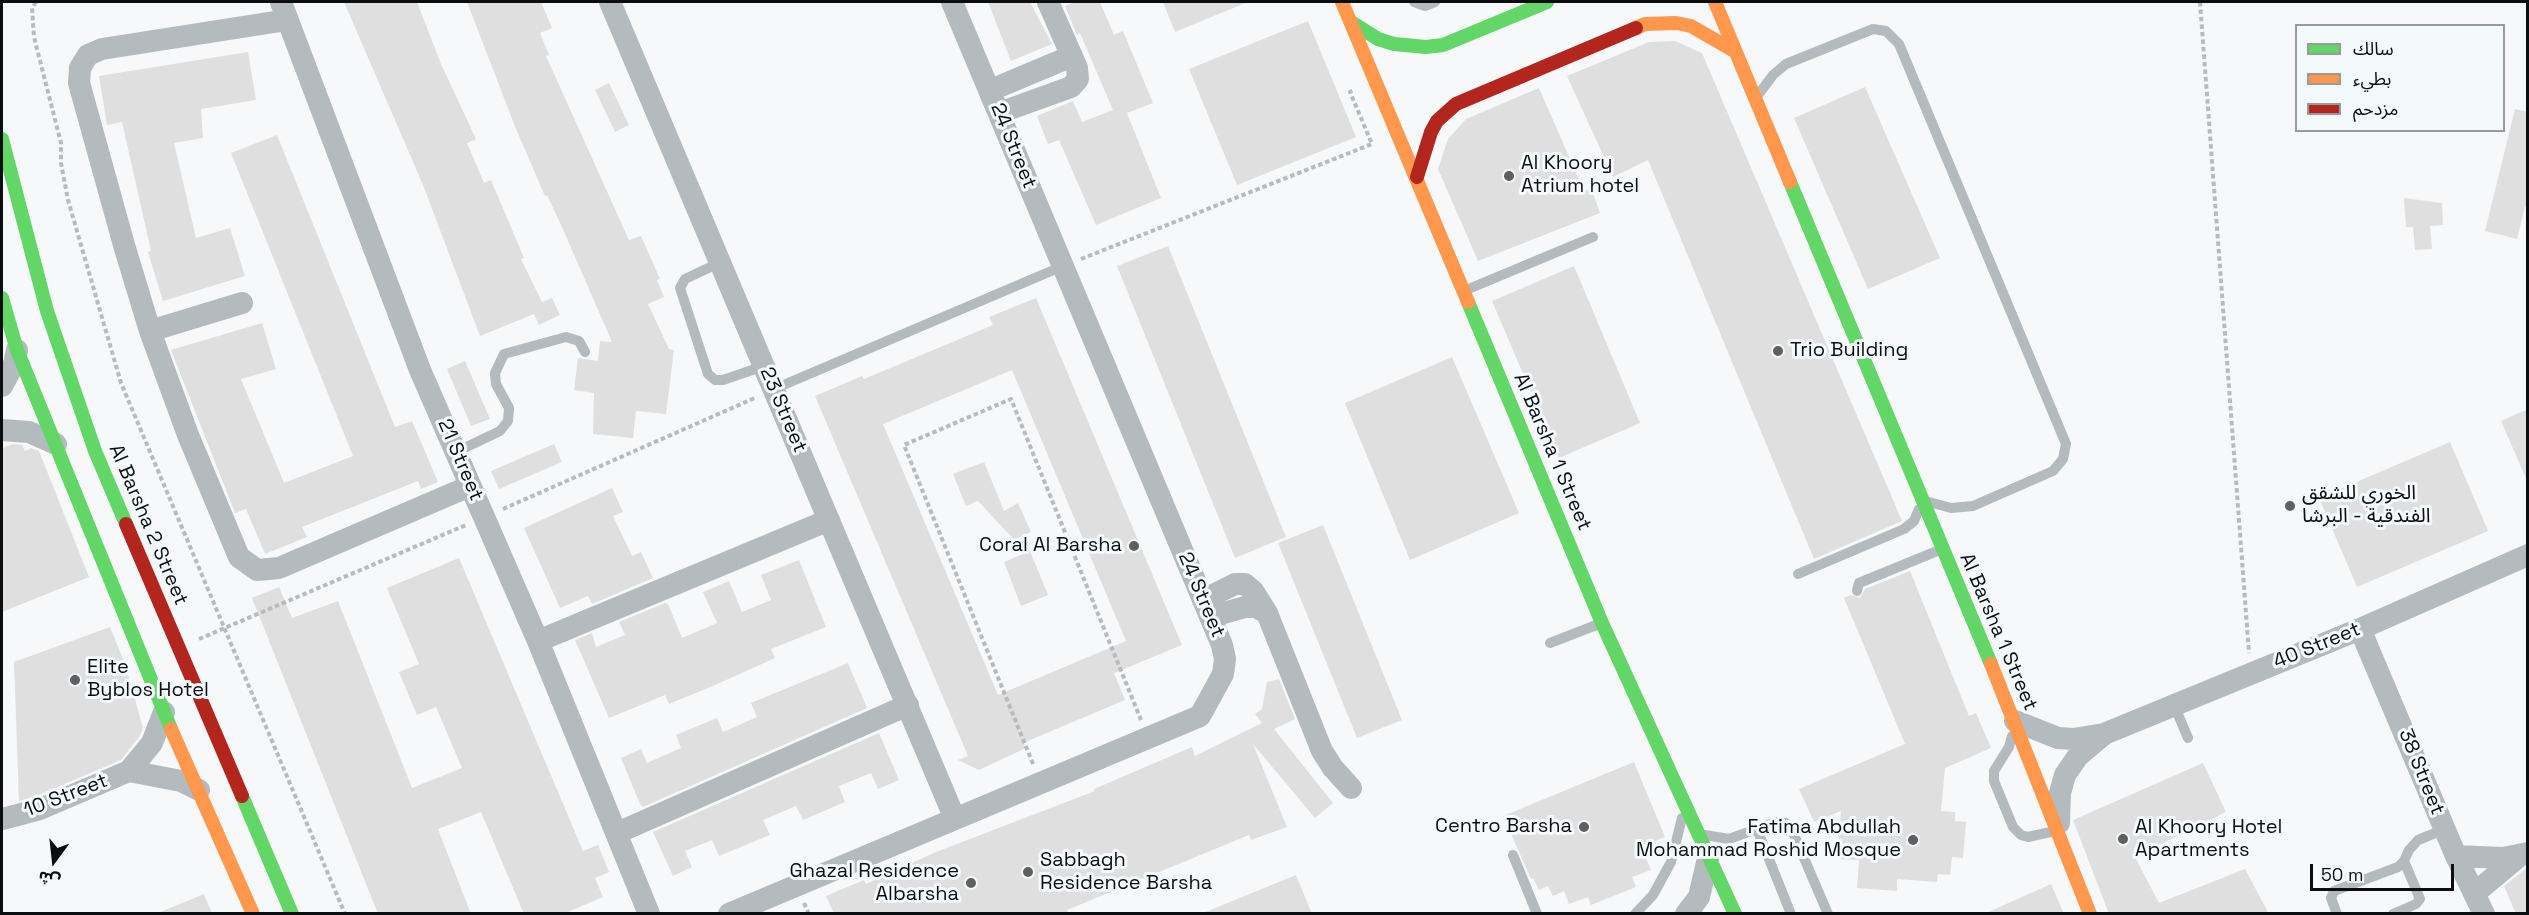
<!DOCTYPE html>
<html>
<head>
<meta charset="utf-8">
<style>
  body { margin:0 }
  #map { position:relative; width:2529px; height:915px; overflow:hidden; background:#f6f8fa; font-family:"Space Grotesk","Noto Sans Arabic",sans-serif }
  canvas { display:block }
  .frame { position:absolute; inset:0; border:3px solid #0b0d0e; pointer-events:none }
  .legend { position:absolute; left:2295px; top:24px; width:210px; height:108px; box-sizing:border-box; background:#f4f9fc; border:2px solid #979b9d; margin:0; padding:8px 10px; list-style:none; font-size:18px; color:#0b0d0e }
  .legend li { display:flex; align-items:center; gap:12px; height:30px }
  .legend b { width:30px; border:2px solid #979b9d }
  .north { position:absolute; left:24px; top:831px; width:60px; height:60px; -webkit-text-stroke:4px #f4f9fc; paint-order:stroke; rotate:195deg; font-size:16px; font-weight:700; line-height:24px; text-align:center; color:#0b0d0e }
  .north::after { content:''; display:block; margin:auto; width:21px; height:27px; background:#0b0d0e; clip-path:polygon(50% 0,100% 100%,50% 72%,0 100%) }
  .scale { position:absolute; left:2310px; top:864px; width:144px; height:27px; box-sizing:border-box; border:3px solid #0b0d0e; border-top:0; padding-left:8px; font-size:18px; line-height:21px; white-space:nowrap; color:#0b0d0e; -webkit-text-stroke:4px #f4f9fc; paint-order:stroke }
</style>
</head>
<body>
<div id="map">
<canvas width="2529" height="915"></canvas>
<div class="frame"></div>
<ul class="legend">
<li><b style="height:8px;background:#63d668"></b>سالك</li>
<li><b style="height:8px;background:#ff974d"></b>بطيء</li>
<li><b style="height:8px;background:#b3261e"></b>مزدحم</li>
</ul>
<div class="north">ش</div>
<div class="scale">50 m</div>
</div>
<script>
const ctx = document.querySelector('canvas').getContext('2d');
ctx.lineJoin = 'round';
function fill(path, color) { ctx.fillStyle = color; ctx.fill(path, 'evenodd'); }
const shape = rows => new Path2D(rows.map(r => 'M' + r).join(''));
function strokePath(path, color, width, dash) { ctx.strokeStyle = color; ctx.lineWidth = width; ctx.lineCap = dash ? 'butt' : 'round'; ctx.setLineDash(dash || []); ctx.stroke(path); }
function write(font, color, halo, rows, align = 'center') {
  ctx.font = font + ' "Space Grotesk","Noto Sans Arabic",sans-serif'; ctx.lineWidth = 6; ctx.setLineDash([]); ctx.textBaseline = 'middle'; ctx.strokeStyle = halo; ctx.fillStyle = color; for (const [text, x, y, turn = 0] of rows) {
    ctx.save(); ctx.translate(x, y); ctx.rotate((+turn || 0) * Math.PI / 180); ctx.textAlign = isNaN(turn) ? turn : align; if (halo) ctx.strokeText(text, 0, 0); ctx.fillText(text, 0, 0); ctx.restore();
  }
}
const building = shape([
  [344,2,417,2,441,64,476,139,467,143,484,183,491,180,524,258,521,259,542,302,552,298,560,315,539,325,534,314,480,336,423,185],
  [467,2,541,2,552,28,540,33,549,55,546,56,629,240,641,236,660,279,657,280,664,297,648,304,669,349,674,350,666,414,636,411,633,438,593,434,594,393,574,390,578,358,598,361,600,341,612,342,562,227,547,195,545,196,516,129],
  [988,2,1030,2,1052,44,1011,61],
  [1075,2,1100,2,1114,35,1123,31,1153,103,1127,113,1161,198,1096,225,1059,140,1048,144,1037,116,1073,101,1082,122,1113,110,1080,33,1077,35,1065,6],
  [1163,2,1248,2,1175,32],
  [1308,21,1356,137,1237,185,1189,69],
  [1675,41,1702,53,1902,521,1814,559,1648,160,1613,177,1567,76,1649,42],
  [248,52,256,100,201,109,203,138,174,143,196,238,230,228,245,276,163,301,148,252,151,251,122,122,107,125,99,76],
  [609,83,629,125,615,132,595,90],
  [1865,87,1940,258,1868,289,1794,118],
  [1539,88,1584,191,1591,188,1600,213,1478,261,1438,169,1448,139,1466,119],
  [2515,109,2528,112,2528,207,2525,207,2517,239,2485,231],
  [277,135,395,427,412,421,438,482,421,489,418,481,302,527,307,537,265,554,246,509,235,513,171,350,262,323,276,369,241,379,284,483,353,456,231,153],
  [2404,198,2442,203,2443,225,2430,226,2432,249,2415,250,2413,227,2406,227],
  [1168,246,1286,537,1235,558,1117,266],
  [1574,266,1640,423,1559,458,1492,301],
  [1036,298,1182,645,1114,673,1125,700,1023,743,1026,748,979,770,958,760,968,756,815,396,862,376,864,379,993,325,989,317],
  [1012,370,1126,641,998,695,883,424],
  [1452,357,1519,513,1410,560,1345,403],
  [465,361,490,419,471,426,447,369],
  [2528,409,2528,483,2501,421],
  [2450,442,2488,531,2357,587,2319,498],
  [14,444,22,445,25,451,31,448,39,451,89,577,2,612,2,448],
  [554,444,562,462,499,489,491,471],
  [984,462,1004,511,1018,503,1031,532,1016,539,1016,542,978,501,966,506,953,474],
  [612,488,623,512,613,516,632,556,641,552,653,578,592,604,588,596,560,608,524,528],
  [1323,525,1402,720,1357,738,1278,543],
  [1030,551,1048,595,1021,606,1004,562],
  [459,558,583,851,598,845,609,872,595,878,603,897,563,914,524,914,481,812,438,829,471,914,378,914,252,598,279,587,292,618,338,601,412,788,462,768,436,707,417,715,399,672,419,664,387,588],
  [799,560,826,627,771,649,775,658,713,686,669,704,665,695,609,718,575,640,592,633,596,647,625,635,619,622,665,603,668,604,682,638,717,623,703,592,729,581,742,612,771,600,761,575],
  [1910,571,1969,716,1976,713,1991,748,1945,768,1941,811,1955,812,1955,821,1966,822,1963,858,1952,857,1950,875,1938,874,1937,882,1897,879,1897,891,1857,888,1859,860,1837,859,1841,811,1814,822,1799,789,1905,744,1844,598,1851,595,1860,598,1865,589],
  [110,627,125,664,143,728,140,736,121,760,36,796,19,801,14,662],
  [848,663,867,708,643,807,640,804,621,758,641,749,647,763,681,748,676,735,717,718,723,732,757,717,751,703],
  [1279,679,1295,719,1274,729,1333,803,1315,818,1253,744,1287,827,1251,840,1249,835,1067,910,1069,914,834,914,826,896,864,880,866,884,936,852,1095,791,1094,789,1192,747,1195,756,1262,723,1255,714,1262,709,1267,682],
  [879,733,899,780,878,789,871,773,839,786,845,802,803,820,796,806,763,820,770,835,719,856,712,840,685,851,692,867,673,876,653,832],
  [1634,762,1665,837,1655,841,1660,853,1646,858,1651,870,1632,877,1636,887,1591,905,1588,897,1569,904,1564,891,1553,896,1548,886,1539,890,1533,878,1531,879,1503,816],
  [2203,763,2226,812,2135,857,2159,903,2245,869,2269,914,2109,914,2073,820],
  [2528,867,2528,914,2516,914,2504,886],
  [1296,875,1312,914,1203,914,1203,913],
  [2051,884,2064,914,1984,914],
  [204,894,212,914,158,914,158,913]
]);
const path = shape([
  [36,2,32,8,34,37,61,143,61,163,68,200,121,383,345,914],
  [2200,2,2249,653],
  [1081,259,1372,144,1350,92,1354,90],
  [503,509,757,397],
  [199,639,466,525],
  [1033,764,904,445,1011,399,1141,720],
  [804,903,809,914]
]);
const lane = shape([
  [1414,2,1425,6,1435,2],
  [1758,95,1773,75,1786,64,1873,29,1886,31,1899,44,2066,444,2063,459,2053,471,1973,506,1951,508,1929,502],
  [721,262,685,279,680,288,708,374,715,380,723,380,764,366],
  [1466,290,1593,237],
  [774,389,1063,266],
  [456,452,500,431,508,421,509,408,496,384,495,373,504,354,566,337,579,341,585,352],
  [1798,574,1904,529,1914,521,1919,509],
  [1857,591,1859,583,1942,549],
  [1550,643,1599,624],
  [2174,705,2188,738],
  [2012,736,2009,747,1994,771,1994,781,2013,827,2021,835,2028,837,2055,831],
  [1757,829,1791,914],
  [1705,835,1729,839,1776,822,1786,823,1792,830,1828,914],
  [1513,855,1537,914],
  [2404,861,2409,850,2418,840,2445,829],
  [1635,914,1653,895,1671,862,1682,818],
  [2337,914,2331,898,2334,891,2398,867,2404,861,2420,899,2416,904,2393,914]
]);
const street = shape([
  [281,2,420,370,538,641,649,914],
  [610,2,955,819],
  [287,20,102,49,88,55,80,68,79,83,124,245,150,331,188,435,239,557,257,570,279,568,470,486],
  [991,90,1072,56],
  [999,113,1071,87,1078,79,1077,68,1048,2],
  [150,331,242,303],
  [2,386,14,364,17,350],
  [2,430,29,432,56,444],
  [1203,600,1235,584,1245,584,1253,591,1267,613,1322,751,1333,768,1351,788],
  [1210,617,1245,607,1256,607,1267,613],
  [2360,629,2456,856,2484,914],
  [538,641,829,520],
  [2015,721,2058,738,2073,739,2104,734,2360,629,2528,555],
  [129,771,181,781,199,790],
  [2,819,40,809,129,771,152,743,164,712],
  [2059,823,2060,793,2065,775,2078,756,2103,735],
  [617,833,908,705],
  [2456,856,2503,858,2528,853],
  [2475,893,2518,857],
  [729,914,1200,716,1223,674,1225,659,1222,645,952,2],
  [1686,914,1699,897,1709,854]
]);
const fast = shape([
  [1351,22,1378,39,1394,44,1426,47,1443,45,1547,2],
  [2,139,47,311,95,451,126,524],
  [1790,182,1991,664],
  [2,298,17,350,171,729],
  [1468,302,1602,623,1735,914],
  [242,796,292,914]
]);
const slow = shape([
  [1342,2,1468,302],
  [1715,2,1790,182],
  [1636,28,1645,24,1676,23,1691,26,1736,52],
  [1991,664,2090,914],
  [171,729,253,914]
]);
const jam = shape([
  [1417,177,1431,132,1437,121,1456,104,1636,28],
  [126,524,242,796]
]);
const markers = [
  [1509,176,6,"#5d5f61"],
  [1778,351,6,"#5d5f61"],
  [2290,506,6,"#5d5f61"],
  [1134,546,6,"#5d5f61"],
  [75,680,6,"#5d5f61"],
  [1584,827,6,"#5d5f61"],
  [2123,839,6,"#5d5f61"],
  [1913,840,6,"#5d5f61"],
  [1028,872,6,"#5d5f61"],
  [971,883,6,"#5d5f61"]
];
const streetNames = [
  ["24 Street",1013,146,68],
  ["23 Street",783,410,67],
  ["Al Barsha 1 Street",1552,452,67],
  ["21 Street",460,460,67],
  ["Al Barsha 2 Street",148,525,67],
  ["24 Street",1201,595,67],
  ["Al Barsha 1 Street",1998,632,67],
  ["40 Street",2317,646,-22],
  ["38 Street",2421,772,68],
  ["10 Street",66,796,-21]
];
const poiNames = [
  ["Al Khoory",1521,164],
  ["Atrium hotel",1521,187],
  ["Trio Building",1790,351],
  ["الخوري للشقق",2302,494],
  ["الفندقية - البرشا",2302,517],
  ["Coral Al Barsha",1122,546,"right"],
  ["Elite",87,668],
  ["Byblos Hotel",87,691],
  ["Centro Barsha",1572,827,"right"],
  ["Fatima Abdullah",1901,828,"right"],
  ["Mohammad Roshid Mosque",1901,851,"right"],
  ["Al Khoory Hotel",2135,828],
  ["Apartments",2135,851],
  ["Sabbagh",1040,861],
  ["Residence Barsha",1040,884],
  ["Ghazal Residence",959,872,"right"],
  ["Albarsha",959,895,"right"]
];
fill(building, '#dfdfdf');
strokePath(path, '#b6bcbe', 4, [4.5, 3]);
strokePath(lane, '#b4bbbe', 10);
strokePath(street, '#b4bbbe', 22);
strokePath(fast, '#63d668', 14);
strokePath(slow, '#ff974d', 14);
strokePath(jam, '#b3261e', 14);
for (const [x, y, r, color] of markers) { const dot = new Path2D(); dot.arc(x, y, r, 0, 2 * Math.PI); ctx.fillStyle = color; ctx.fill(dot); strokePath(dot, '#f4f9fc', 2); }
write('20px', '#0b0d0e', '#f4f9fc', streetNames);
write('20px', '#0b0d0e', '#f4f9fc', poiNames, 'left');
</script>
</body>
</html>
